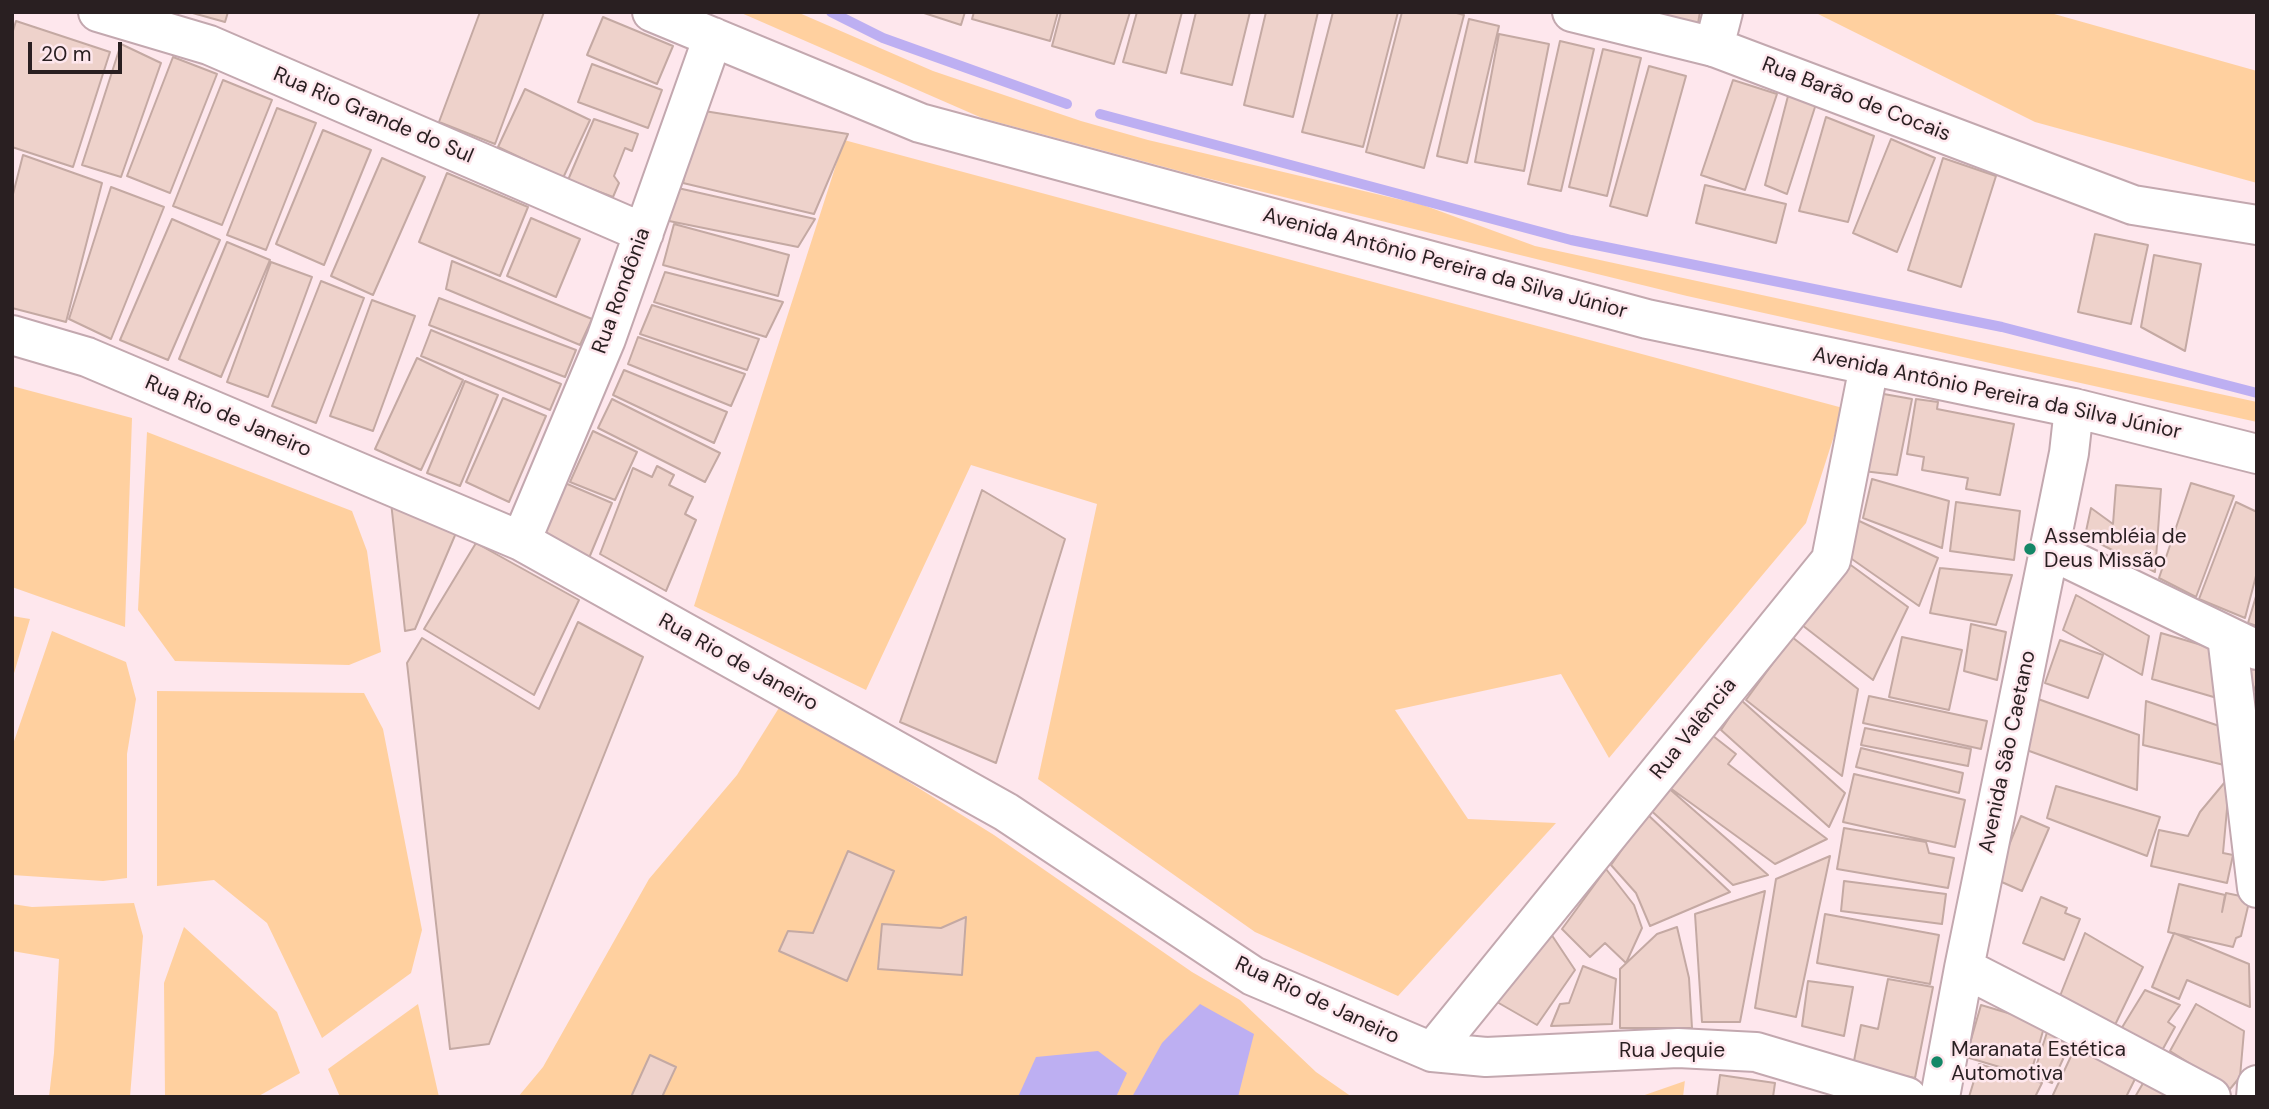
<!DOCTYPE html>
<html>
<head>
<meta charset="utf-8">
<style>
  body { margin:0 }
  #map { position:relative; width:2269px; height:1109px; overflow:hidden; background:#fee7ed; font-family:"DM Sans",sans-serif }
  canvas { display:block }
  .frame { position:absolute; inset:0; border:14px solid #291f21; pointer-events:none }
  .scale { position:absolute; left:28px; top:42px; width:94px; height:32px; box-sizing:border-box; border:4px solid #291f21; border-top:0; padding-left:9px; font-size:21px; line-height:24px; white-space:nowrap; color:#291f21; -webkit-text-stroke:5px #fee7ed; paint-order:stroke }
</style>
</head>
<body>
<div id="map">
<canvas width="2269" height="1109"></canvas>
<div class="frame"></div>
<div class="scale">20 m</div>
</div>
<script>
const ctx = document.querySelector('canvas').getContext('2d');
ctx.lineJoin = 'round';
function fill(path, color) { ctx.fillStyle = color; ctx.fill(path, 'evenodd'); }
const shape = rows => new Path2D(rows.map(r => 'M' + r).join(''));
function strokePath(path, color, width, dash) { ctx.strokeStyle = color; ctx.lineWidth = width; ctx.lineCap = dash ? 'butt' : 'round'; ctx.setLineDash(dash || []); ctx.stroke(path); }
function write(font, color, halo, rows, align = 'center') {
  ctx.font = font + ' "DM Sans",sans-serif'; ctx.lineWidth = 5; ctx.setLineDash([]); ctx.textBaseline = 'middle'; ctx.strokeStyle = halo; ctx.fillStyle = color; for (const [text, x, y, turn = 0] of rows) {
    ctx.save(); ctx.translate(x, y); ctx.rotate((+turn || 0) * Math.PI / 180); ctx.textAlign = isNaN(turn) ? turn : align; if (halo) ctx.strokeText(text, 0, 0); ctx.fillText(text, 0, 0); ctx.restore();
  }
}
const green = shape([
  [739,12,797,12,933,71,1081,121,1148,140,1423,205,1535,246,2257,402,2257,422,1687,296,1198,176,982,118],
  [1814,12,2047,12,2257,71,2257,183,2035,122],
  [844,140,1843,408,1806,523,1609,758,1561,674,1395,710,1468,819,1556,823,1398,996,1255,932,1038,779,1097,504,971,465,866,690,694,606],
  [12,386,132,418,125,627,12,587],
  [147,432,352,511,367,551,381,652,349,665,175,661,138,610],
  [12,616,30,619,12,680],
  [52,631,126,662,136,699,127,754,127,878,103,881,12,875,12,747],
  [157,691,364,693,383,729,422,930,411,973,322,1038,267,923,214,880,157,886],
  [782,703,994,835,1192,972,1240,1000,1316,1072,1352,1097,518,1097,543,1067,649,879,737,775],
  [134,903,143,936,130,1097,49,1097,54,1053,59,959,12,951,12,904,32,907],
  [184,927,277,1012,300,1073,257,1097,165,1097,164,983],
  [418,1004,439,1097,340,1097,328,1069],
  [1685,1080,1683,1097,1639,1097,1685,1081]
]);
const water = shape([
  [1200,1004,1254,1034,1238,1097,1132,1097,1162,1043],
  [1098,1051,1127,1073,1116,1097,1018,1097,1036,1057]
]);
const stream = shape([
  [831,12,883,38,1067,104],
  [1100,114,1571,240,2002,327,2257,393]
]);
const building = shape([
  [189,12,228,12,225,22,189,12],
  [480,12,544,12,495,144,439,122,480,12],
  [921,12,965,12,961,25,921,12],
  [974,12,1058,12,1050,41,972,19,974,12],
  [1061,12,1130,12,1114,64,1052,46,1061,12],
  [1137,12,1182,12,1166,73,1123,62,1137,12],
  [1196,12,1250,12,1232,85,1181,73,1196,12],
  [1266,12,1318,12,1293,117,1244,105,1266,12],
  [1333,12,1398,12,1363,147,1302,132,1333,12],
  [1402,12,1453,12,1464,15,1424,168,1366,152,1402,12],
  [1664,12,1700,12,1697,29,1662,22,1664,12],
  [603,17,673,46,657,84,587,55,603,17],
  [1469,19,1499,26,1467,163,1437,156,1469,19],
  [16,21,110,52,73,167,12,147,12,34,16,21],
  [1499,34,1549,44,1524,171,1475,162,1499,34],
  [1560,41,1594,49,1561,191,1528,184,1560,41],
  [121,44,161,63,121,177,82,165,121,44],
  [1603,49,1641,58,1607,196,1569,187,1603,49],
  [173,57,217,74,170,193,127,176,173,57],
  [592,64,662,90,648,128,578,102,592,64],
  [1649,66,1686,76,1647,216,1610,206,1649,66],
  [223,80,272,100,222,225,173,206,223,80],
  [1733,80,1777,94,1745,190,1701,175,1733,80],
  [525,89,590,120,563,178,498,147,525,89],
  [1788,96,1816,104,1787,194,1765,185,1788,96],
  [277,108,316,123,266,250,227,235,277,108],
  [698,110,848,134,814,214,683,183,698,110],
  [1826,117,1874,136,1848,222,1799,211,1826,117],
  [594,119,638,134,632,151,625,148,614,176,619,183,613,197,568,180,594,119],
  [323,130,371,150,324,265,276,244,323,130],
  [1891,139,1935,158,1897,252,1853,233,1891,139],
  [23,155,102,183,66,322,12,308,12,198,23,155],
  [382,158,425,177,373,295,331,276,382,158],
  [1943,158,1996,176,1961,287,1908,270,1943,158],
  [447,173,528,207,500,276,419,242,447,173],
  [1705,185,1786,204,1776,243,1696,223,1705,185],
  [669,186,815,219,798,247,664,220,669,186],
  [111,187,164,207,111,339,69,319,111,187],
  [531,218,580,239,556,297,507,276,531,218],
  [172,219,220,240,168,360,120,340,172,219],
  [674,224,789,255,778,296,663,265,674,224],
  [2095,234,2148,245,2131,324,2078,312,2095,234],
  [227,242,270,260,221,377,179,359,227,242],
  [2154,255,2201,264,2185,351,2141,327,2154,255],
  [452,261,592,319,580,345,446,289,452,261],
  [271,262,312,277,268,397,227,382,271,262],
  [665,272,783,302,766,337,654,302,665,272],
  [321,281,364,298,316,423,272,406,321,281],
  [439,298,576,350,565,377,429,325,439,298],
  [372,300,415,316,373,431,330,416,372,300],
  [652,305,759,339,747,370,640,334,652,305],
  [431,330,561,384,550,410,421,356,431,330],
  [638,337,745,374,731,406,628,364,638,337],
  [417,358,463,380,421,470,375,449,417,358],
  [624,370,727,412,714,443,613,395,624,370],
  [465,381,498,395,460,486,427,473,465,381],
  [1878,393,1912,399,1897,475,1863,471,1878,393],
  [503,398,546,416,509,502,466,482,503,398],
  [612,399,720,453,705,482,598,428,612,399],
  [1916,399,1938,402,1937,409,2014,424,2000,495,1966,489,1968,478,1922,470,1924,457,1907,454,1916,399],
  [593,431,637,452,615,500,570,482,593,431],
  [657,466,674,475,669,485,693,497,685,514,696,520,666,591,600,554,633,468,652,477,657,466],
  [1872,479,1949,501,1942,548,1863,518,1872,479],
  [565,483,612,503,589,558,543,538,565,483],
  [2191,483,2234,496,2196,597,2159,578,2191,483],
  [2116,485,2161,489,2155,572,2085,536,2091,508,2113,524,2116,485],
  [982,490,1065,539,996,763,900,722,982,490],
  [391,502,456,533,415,629,405,631,391,502],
  [1956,502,2020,511,2014,560,1950,551,1956,502],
  [2236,502,2257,512,2257,572,2245,618,2199,599,2236,502],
  [1855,519,1938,558,1919,606,1839,550,1855,519],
  [476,543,579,600,534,695,424,629,476,543],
  [1848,563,1908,607,1873,680,1802,625,1848,563],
  [1940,568,2012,575,1996,625,1930,613,1940,568],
  [2257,593,2257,626,2248,623,2257,593],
  [2076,595,2149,636,2142,675,2063,630,2076,595],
  [578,622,643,657,489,1044,450,1049,407,663,422,638,539,709,578,622],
  [1971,624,2006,632,1997,680,1964,671,1971,624],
  [2161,633,2215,649,2217,698,2152,679,2161,633],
  [1792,637,1858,689,1842,776,1746,700,1792,637],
  [1902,637,1962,650,1949,710,1889,697,1902,637],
  [2060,640,2103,655,2088,698,2045,683,2060,640],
  [2243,661,2257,667,2257,695,2243,661],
  [1869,696,1987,721,1981,749,1863,723,1869,696],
  [2038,699,2139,735,2137,790,2021,748,2038,699],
  [1741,700,1845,793,1829,827,1721,730,1741,700],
  [2146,701,2228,729,2228,766,2143,745,2146,701],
  [1865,728,1971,749,1968,766,1861,745,1865,728],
  [1708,732,1736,754,1728,764,1827,839,1775,864,1666,785,1708,732],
  [1861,748,1963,773,1959,793,1856,767,1861,748],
  [1854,774,1965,800,1955,847,1843,822,1854,774],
  [2230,776,2223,853,2233,855,2227,883,2151,866,2159,830,2188,836,2200,812,2230,776],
  [1665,785,1768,875,1733,885,1646,806,1665,785],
  [2056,786,2160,817,2147,856,2047,818,2056,786],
  [1647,814,1730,892,1650,926,1636,893,1611,865,1647,814],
  [2021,816,2049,828,2022,891,1995,879,2021,816],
  [1844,828,1926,842,1929,853,1954,858,1948,888,1837,869,1844,828],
  [848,851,894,871,847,981,779,951,788,931,813,933,848,851],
  [1830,856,1796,1017,1755,1008,1776,879,1830,856],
  [1606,869,1634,905,1642,928,1626,963,1605,943,1590,957,1562,929,1606,869],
  [1844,881,1946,894,1942,924,1841,911,1844,881],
  [2179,884,2225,895,2222,912,2226,893,2250,898,2241,936,2236,938,2233,947,2168,932,2179,884],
  [1765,891,1740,1022,1702,1022,1695,914,1765,891],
  [2041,897,2067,908,2065,913,2080,919,2064,960,2023,943,2041,897],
  [1825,914,1939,935,1930,984,1817,963,1825,914],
  [966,917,962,975,878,969,882,924,941,928,966,917],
  [1677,927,1689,978,1692,1028,1620,1028,1620,969,1657,934,1677,927],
  [1549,931,1575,970,1537,1025,1497,1002,1549,931],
  [2085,933,2143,967,2114,1027,2060,996,2085,933],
  [2174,933,2249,964,2250,1007,2187,980,2179,999,2152,987,2174,933],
  [1583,966,1616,979,1612,1024,1551,1026,1560,1004,1569,1003,1583,966],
  [1888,979,1933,987,1915,1078,1853,1066,1861,1025,1878,1029,1888,979],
  [1808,981,1853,987,1844,1036,1802,1026,1808,981],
  [2145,990,2180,1005,2168,1022,2175,1027,2159,1056,2118,1034,2145,990],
  [2196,1004,2244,1031,2240,1077,2230,1089,2170,1051,2196,1004],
  [1981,1005,2045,1024,2030,1076,1966,1057,1981,1005],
  [2050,1023,2075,1033,2052,1083,2033,1076,2050,1023],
  [2079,1039,2138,1073,2126,1097,2052,1097,2079,1039],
  [650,1055,676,1067,662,1097,631,1097,650,1055],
  [1979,1064,2042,1083,2035,1097,1969,1097,1979,1064],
  [2149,1073,2176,1097,2135,1097,2149,1073],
  [1720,1075,1775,1083,1773,1097,1717,1097,1720,1075]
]);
const minor = shape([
  [98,12,209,45,644,233],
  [652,12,920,123,1647,319,2074,408,2257,454],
  [1572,12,1714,47],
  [12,335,87,357,521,541,1006,812,1253,976,1432,1052,1486,1057,1678,1048,1756,1052,1907,1097],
  [521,541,606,339,713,37],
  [2050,550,2257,650],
  [2227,636,2257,888],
  [1964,968,2052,1013,2211,1097],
  [1432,1052,1831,560,1869,366],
  [1940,1097,1964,968,2069,453,2074,408],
  [2256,1097,2257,1085]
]);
const major = shape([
  [1723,12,1714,47,2133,205,2257,225]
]);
const markers = [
  [2030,549,7,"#148767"],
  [1937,1062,7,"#148767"]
];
const streetNames = [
  ["Rua Barão de Cocais",1856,100,21],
  ["Rua Rio Grande do Sul",373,116,23],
  ["Avenida Antônio Pereira da Silva Júnior",1445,264,15],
  ["Rua Rondônia",622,291,-70],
  ["Avenida Antônio Pereira da Silva Júnior",1997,394,12],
  ["Rua Rio de Janeiro",228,417,23],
  ["Rua Rio de Janeiro",738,663,29],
  ["Rua Valência",1694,729,-51],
  ["Avenida São Caetano",2008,752,-78],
  ["Rua Rio de Janeiro",1317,1001,25],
  ["Rua Jequie",1672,1051]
];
const poiNames = [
  ["Assembléia de",2044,537],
  ["Deus Missão",2044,561],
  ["Maranata Estética",1951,1050],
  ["Automotiva",1951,1074]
];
fill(green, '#ffd09f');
fill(water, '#bdaff2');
strokePath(stream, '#bdaff2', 10);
fill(building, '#eed2cb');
strokePath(building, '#c4a9a3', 2);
strokePath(minor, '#c3a8af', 42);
strokePath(major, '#c3a8af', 42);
strokePath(minor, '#fff', 38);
strokePath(major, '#fff', 38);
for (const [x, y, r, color] of markers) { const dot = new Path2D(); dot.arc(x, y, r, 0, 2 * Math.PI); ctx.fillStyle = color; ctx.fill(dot); strokePath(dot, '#fee7ed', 2.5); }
write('21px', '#291f21', '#fee7ed', streetNames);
write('21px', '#291f21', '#fee7ed', poiNames, 'left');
</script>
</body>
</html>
